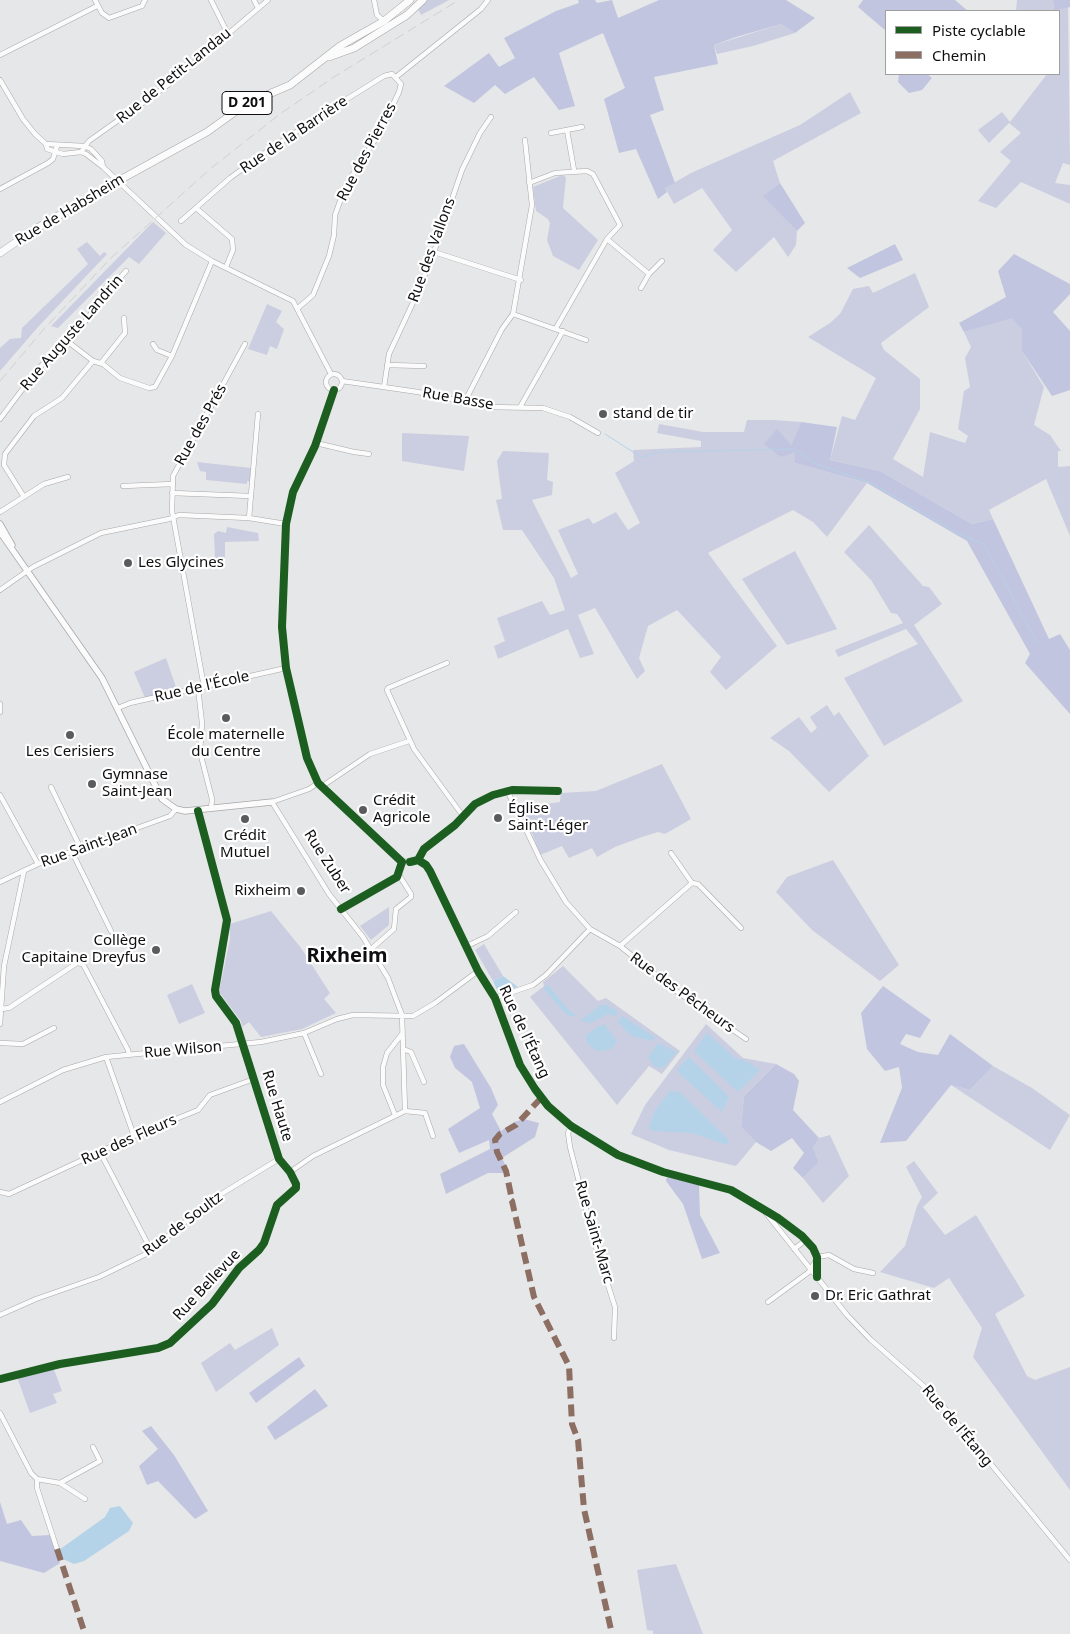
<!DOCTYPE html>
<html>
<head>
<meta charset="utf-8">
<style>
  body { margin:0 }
  #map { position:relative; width:1070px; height:1634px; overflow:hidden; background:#e6e7e8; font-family:"Noto Sans",sans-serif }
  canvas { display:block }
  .legend { position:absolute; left:885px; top:10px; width:175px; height:65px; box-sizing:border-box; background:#fff; border:1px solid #9f9fa0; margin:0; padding:6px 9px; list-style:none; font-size:15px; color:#0f0f11 }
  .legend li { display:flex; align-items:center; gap:10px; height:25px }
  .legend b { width:25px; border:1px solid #9f9fa0 }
</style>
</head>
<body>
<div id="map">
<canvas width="1070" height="1634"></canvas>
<ul class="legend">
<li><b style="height:6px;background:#1b5e20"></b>Piste cyclable</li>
<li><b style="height:6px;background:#8d6e63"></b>Chemin</li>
</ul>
</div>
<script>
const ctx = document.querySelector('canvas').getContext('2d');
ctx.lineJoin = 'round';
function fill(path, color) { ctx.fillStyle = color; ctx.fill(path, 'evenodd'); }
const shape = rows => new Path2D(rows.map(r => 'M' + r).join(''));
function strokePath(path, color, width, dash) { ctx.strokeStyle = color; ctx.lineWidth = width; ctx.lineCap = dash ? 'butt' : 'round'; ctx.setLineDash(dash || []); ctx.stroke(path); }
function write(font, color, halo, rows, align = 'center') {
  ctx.font = font + ' "Noto Sans",sans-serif'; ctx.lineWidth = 4.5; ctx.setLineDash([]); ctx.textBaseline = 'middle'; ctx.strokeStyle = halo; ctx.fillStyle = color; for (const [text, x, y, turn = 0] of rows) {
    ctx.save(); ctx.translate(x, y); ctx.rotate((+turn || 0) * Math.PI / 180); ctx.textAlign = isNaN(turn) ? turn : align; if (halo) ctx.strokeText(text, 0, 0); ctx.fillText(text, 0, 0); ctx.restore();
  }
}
const green = shape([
  [426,0,449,0,421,15,418,9],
  [1017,0,1053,0,1054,11,1016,11],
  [1068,6,1070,165,1063,163,1055,183,1070,185,1070,204,1021,182,996,208,978,201,1011,161,1000,152,1021,133,1009,123,989,143,978,130,1002,112,1010,122,1047,74,1059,74,1057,11],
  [781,24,795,33,753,46,717,54,714,45],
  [850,92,861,113,773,161,780,183,764,196,797,231,796,245,788,257,774,237,736,272,713,250,732,230,702,188,674,204,665,188,691,173,800,125],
  [562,175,566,177,563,208,598,240,579,270,553,256,547,240,550,223,548,219,536,211,533,187],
  [153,222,166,233,139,264,129,257,58,328,51,326],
  [87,242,100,256,104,252,107,254,38,327,0,371,0,348,10,339,21,338,22,328,88,264,77,249],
  [915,273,929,307,881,343,884,350,920,379,920,409,893,459,923,477,930,432,965,443,968,436,958,429,964,391,970,387,965,358,971,347,964,332,1012,317,1022,330,1022,351,1044,387,1034,425,1050,435,1061,451,1058,451,1058,467,1070,466,1070,536,1046,479,989,510,993,519,972,524,880,471,830,460,842,416,855,420,876,378,808,337,830,323,840,314,853,289,869,286,873,293],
  [267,304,282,311,276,322,284,329,277,349,270,346,267,355,248,349],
  [747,420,774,420,801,422,791,445,795,452,795,463,867,483,827,537,813,522,793,510,708,553,777,646,726,690,710,672,721,657,677,610,648,626,639,658,645,671,637,679,595,608,578,615,594,654,580,658,568,629,498,659,494,646,505,641,497,618,542,601,550,615,565,610,554,578,522,530,503,530,496,500,502,499,497,461,503,451,549,453,547,480,553,482,552,495,532,500,571,578,578,574,558,530,589,518,593,524,616,512,628,530,640,523,615,473,634,461,633,450,701,447,701,441,657,433,659,424,703,432,744,432],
  [402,433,469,436,464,471,402,461],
  [197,462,251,468,250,481,247,481,247,484,206,480,206,472,200,471],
  [869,525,923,586,929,587,942,604,914,625,963,701,884,746,844,678,918,644,906,629,838,657,835,650,903,623,897,614,891,613,871,580,844,552],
  [227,527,258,533,259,541,225,542,225,558,215,558,214,534,218,531,226,533],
  [795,551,837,629,787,645,742,579],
  [166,658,177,690,145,698,134,672],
  [827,705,834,716,839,712,869,756,829,792,789,751,770,738,799,717,811,733,817,728,810,717],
  [662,764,691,819,665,834,658,832,642,837,615,847,597,857,592,848,569,858,562,846,540,855,532,833,530,833,518,808,560,802,561,793,596,791],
  [833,860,899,965,880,981,812,930,776,892,787,877],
  [389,907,389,925,371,940,360,926],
  [271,911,301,948,330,993,324,999,336,1013,302,1029,261,1037,249,1022,242,1027,241,1021,219,992,230,939,230,924],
  [484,944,503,976,493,981,475,950],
  [563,966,598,1001,606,998,680,1051,662,1074,649,1066,617,1105,530,997,544,986,543,982],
  [192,984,205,1013,179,1024,167,995],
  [706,1024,743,1058,776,1064,744,1096,741,1127,756,1142,736,1166,669,1150,631,1134,645,1105],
  [993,1066,1032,1088,1070,1115,1050,1150,951,1085,970,1090],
  [830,1135,849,1176,823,1203,803,1178,819,1162,813,1148,819,1138],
  [914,1161,938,1193,923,1207,945,1235,976,1215,1025,1296,995,1314,1027,1376,1035,1380,1070,1367,1070,1490,973,1357,982,1328,949,1278,934,1288,880,1272,905,1246,917,1206,922,1197,906,1167],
  [272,1328,279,1345,216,1392,201,1363,230,1343,235,1350],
  [53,1367,62,1391,53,1394,57,1403,30,1413,17,1377],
  [676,1564,703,1634,653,1634,653,1631,647,1630,637,1570]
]);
const forest = shape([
  [578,0,595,0,597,3,612,0,618,18,659,0,786,0,815,18,795,33,781,24,736,37,714,45,718,64,654,77,664,110,650,115,675,183,665,188,667,192,658,199,636,149,619,153,604,99,625,88,603,33,559,53,575,106,559,110,534,77,505,94,495,85,474,103,444,86,489,53,499,67,515,58,504,38,556,11,579,3],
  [863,0,955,0,968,11,886,11,886,31,858,7],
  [1053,0,1070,0,1070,7,1054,11],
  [899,74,927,74,932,78,922,90,909,93,898,82],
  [780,183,805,223,797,231,763,196],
  [895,244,903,260,860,278,847,268],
  [1014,254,1070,284,1070,294,1053,312,1070,331,1070,390,1052,396,1022,351,1022,330,1012,318,964,332,959,323,1006,297,998,271],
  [801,422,837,427,830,460,880,471,972,524,993,519,1049,639,1060,634,1070,650,1070,714,1025,663,1030,654,967,541,867,483,795,463,795,452,781,457,764,444,777,429,791,445],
  [883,986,931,1020,920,1038,906,1034,900,1044,918,1052,938,1055,950,1034,993,1066,970,1090,951,1085,906,1141,880,1143,902,1088,899,1067,885,1071,867,1049,861,1013],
  [464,1044,491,1088,498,1105,492,1114,501,1131,514,1122,524,1119,539,1123,535,1137,502,1158,509,1173,488,1173,446,1194,440,1174,490,1149,489,1140,459,1153,448,1129,480,1108,472,1082,455,1068,450,1057,454,1046],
  [776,1064,794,1074,799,1081,793,1110,819,1138,813,1148,819,1162,803,1178,793,1168,804,1153,792,1138,771,1151,756,1142,741,1127,744,1096],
  [667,1177,699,1185,700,1215,720,1253,702,1259,683,1204,666,1181],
  [299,1357,305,1366,256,1403,249,1393],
  [315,1389,328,1406,275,1440,267,1427],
  [151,1426,174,1455,208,1511,195,1519,158,1481,147,1485,139,1466,158,1449,142,1431],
  [0,1502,7,1524,21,1520,32,1536,50,1535,60,1563,44,1573,0,1561]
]);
const water = shape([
  [503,976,518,987,498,992,493,981],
  [548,985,568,1009,575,1014,574,1017,567,1015,546,992,544,987],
  [601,1005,607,1005,618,1012,616,1016,608,1014,590,1023,580,1021],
  [622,1016,655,1037,654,1041,634,1037,627,1032,618,1022],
  [604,1024,617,1041,612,1049,597,1051,589,1045,585,1037,592,1030],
  [707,1033,735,1058,746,1061,760,1070,738,1092,694,1051],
  [658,1043,677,1052,663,1068,655,1067,648,1058],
  [689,1057,729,1097,722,1112,678,1072,678,1069],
  [670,1091,680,1092,691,1103,727,1138,729,1142,727,1145,692,1133,652,1131,649,1127,655,1110],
  [120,1506,133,1523,129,1531,84,1561,74,1564,63,1559,59,1550,105,1517,110,1508]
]);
const stream = shape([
  [605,434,641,457,661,452,794,449,817,464,873,484,961,535,984,544,1038,644]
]);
const minor = shape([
  [95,0,102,13,109,18,142,6,145,0],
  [211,0,228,34],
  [254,0,258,8],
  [374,0,377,15,384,21],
  [0,55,97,6],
  [396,77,481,9,488,0],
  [0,80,23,119,35,134,46,144,47,149,63,154,81,152,86,154,103,167,186,245,212,261,293,301,331,374],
  [567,130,574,170],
  [551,133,582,127],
  [46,144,84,146,91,149,102,161,103,167],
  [81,152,89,141,168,85,268,0],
  [529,183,555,173,587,171,593,174,620,225,607,239,556,328],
  [0,189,48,163,53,159,57,146],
  [196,208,232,239,233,250,226,267],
  [181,221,230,178,266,152,326,112,384,76,392,74,401,84,399,92,380,132,346,185,335,215,334,235,329,256,313,295,298,308],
  [607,239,649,274,641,288],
  [434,252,521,280],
  [649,274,662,261],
  [513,314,586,340],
  [67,341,93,361,103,364,120,378,149,388,155,387,172,356,212,261],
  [153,344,157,350,172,356],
  [101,363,125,333,124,318],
  [387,365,424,366],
  '326 382a8 8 0 1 1 16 0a8 8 0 1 1-16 0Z',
  [342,381,418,392,487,407,543,408,570,417,598,433],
  [384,387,389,354,417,294,434,252,462,170,480,133,491,117],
  [334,390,315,446,293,492,286,524,282,627,286,668,307,758,318,783,402,862],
  [464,403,502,329,513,314,532,205,525,140],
  [520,407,563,331],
  [0,419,37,370,84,323,104,296,126,271],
  [316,443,354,452,369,454],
  [123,486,173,484],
  [172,493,251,496],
  [24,497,4,465,5,454,34,416,62,398,93,361],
  [0,512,44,484,68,477],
  [249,518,258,414],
  [0,590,33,567,101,533,169,519,179,515,249,518,286,524],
  [447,663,388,688,387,690,414,749,463,816],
  [204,687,172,511,173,476,245,344],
  [198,688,202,723,200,752,212,799,211,809],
  [0,704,0,712],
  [118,708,130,703,286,668],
  [318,783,309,789,272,802,329,894,363,937,388,978,402,1015,405,1111],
  [51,787,81,849],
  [321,787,370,754,409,741],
  [507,790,541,861,566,902,590,929,620,946,676,991,746,1039],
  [0,795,38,864],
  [72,852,111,931],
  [671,853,692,883],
  [418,860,426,865,430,871,478,971,495,998,520,1065,535,1089,548,1106,571,1126,618,1155,663,1172,731,1190,778,1218,802,1236,813,1248,817,1257,817,1277],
  [402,862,418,860,424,849,455,825,475,804,493,795,512,790,558,791],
  [0,882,38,864,170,816,176,809],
  [341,909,397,877,402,862],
  [467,946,488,936,516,912],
  [620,946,692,883,698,884,741,928],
  [370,950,394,929,396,909,411,897,411,894,399,875],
  [495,998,533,985,546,975,590,929],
  [1,1009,9,1008,77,963,83,964,128,1050,129,1055],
  [0,1024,4,966,24,871],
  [304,1033,321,1074],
  [0,1043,23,1044,54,1028],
  [403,1049,411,1052,424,1082],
  [106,1057,134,1136],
  [0,1102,63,1070,106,1057,261,1042,304,1033,337,1019,353,1015,413,1016,435,1003,478,971],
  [395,1115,383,1085,383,1067,387,1053,402,1034],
  [571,1126,568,1133,570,1147,595,1244,615,1307,614,1338],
  [100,1152,151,1250],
  [290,1172,313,1156,405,1111,425,1113,433,1136],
  [0,1192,9,1194,134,1136,198,1110,210,1095,254,1079],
  [766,1213,847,1315,871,1340,934,1395,1070,1560],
  [794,1249,806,1240],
  [817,1257,829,1255,854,1269,873,1273],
  [768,1302,809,1272,815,1262],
  [0,1315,36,1299,99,1277,146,1254,213,1199,279,1159],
  [0,1379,60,1364,158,1348,170,1343,212,1304,239,1268,259,1250,264,1243,277,1205,296,1188,296,1184,290,1172,279,1159,236,1023,216,996,215,990,227,920,198,811],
  [0,1413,31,1473,37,1479,37,1488,57,1549],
  [37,1479,60,1483,85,1499],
  [60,1483,100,1461,93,1447]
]);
const secondary = shape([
  [0,524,12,545],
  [0,532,102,678,162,799,176,809,185,811,272,802]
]);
const primary = shape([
  [329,57,354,48,407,15,423,0],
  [0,253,32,231,118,181,207,132,246,104,290,85,340,46,384,21,410,0]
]);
const rail = shape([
  [0,381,44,329,110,259,210,169,280,114,334,77,459,0]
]);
const quiet = shape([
  [541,1098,516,1125,500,1134,495,1140,497,1152,506,1171,511,1195,510,1199,512,1201,534,1297,569,1366,572,1424,578,1440,584,1509,612,1634],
  [57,1549,85,1634]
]);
const cycleway = shape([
  [334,390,315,446,293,492,286,524,282,627,286,668,307,758,318,783,402,862],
  [418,860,426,865,430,871,478,971,495,998,520,1065,535,1089,548,1106,571,1126,618,1155,663,1172,731,1190,778,1218,802,1236,813,1248,817,1257,817,1277],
  [410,862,418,860,424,849,455,825,475,804,493,795,512,790,558,791],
  [341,909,397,877,402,862],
  [0,1379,60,1364,158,1348,170,1343,212,1304,239,1268,259,1250,264,1243,277,1205,296,1188,296,1184,290,1172,279,1159,236,1023,216,996,215,990,227,920,198,811]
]);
const markers = [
  [603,414,5,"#5a5b5c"],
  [128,563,5,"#5a5b5c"],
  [226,718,5,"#5a5b5c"],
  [70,735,5,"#5a5b5c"],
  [92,784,5,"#5a5b5c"],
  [363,810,5,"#5a5b5c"],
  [498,818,5,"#5a5b5c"],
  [245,819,5,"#5a5b5c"],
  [301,891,5,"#5a5b5c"],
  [156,950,5,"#5a5b5c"],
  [815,1296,5,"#5a5b5c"]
];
const shields = [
  [247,103,50]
];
const shieldNames = [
  ["D 201",247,103]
];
const streetNames = [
  ["Rue de Petit-Landau",174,76,-39],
  ["Rue de la Barrière",294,135,-34],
  ["Rue des Pierres",367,152,-62],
  ["Rue de Habsheim",70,210,-31],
  ["Rue des Vallons",432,250,-70],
  ["Rue Auguste Landrin",72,333,-49],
  ["Rue Basse",458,399,10],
  ["Rue des Prés",201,425,-61],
  ["Rue de l'École",202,687,-13],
  ["Rue Saint-Jean",89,846,-20],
  ["Rue Zuber",327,862,57],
  ["Rue des Pêcheurs",682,993,36],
  ["Rue de l'Étang",524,1032,65],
  ["Rue Wilson",183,1050,-5],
  ["Rue Haute",277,1106,73],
  ["Rue des Fleurs",129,1140,-24],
  ["Rue de Soultz",183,1224,-37],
  ["Rue Saint-Marc",594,1232,74],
  ["Rue Bellevue",207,1285,-47],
  ["Rue de l'Étang",957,1426,50]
];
const poiNames = [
  ["stand de tir",613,414],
  ["Les Glycines",138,563],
  ["École maternelle",226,735,"center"],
  ["du Centre",226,752,"center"],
  ["Les Cerisiers",70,752,"center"],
  ["Gymnase",102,775],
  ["Saint-Jean",102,792],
  ["Crédit",373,801],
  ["Agricole",373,818],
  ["Église",508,809],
  ["Saint-Léger",508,826],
  ["Crédit",245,836,"center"],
  ["Mutuel",245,853,"center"],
  ["Rixheim",291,891,"right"],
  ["Collège",146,941,"right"],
  ["Capitaine Dreyfus",146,958,"right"],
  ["Dr. Eric Gathrat",825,1296]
];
const districtNames = [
  ["Rixheim",347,956]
];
fill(green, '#cbcee1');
fill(forest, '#c2c5df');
fill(water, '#b4d3e9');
strokePath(stream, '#b4d3e9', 1);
strokePath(minor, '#a7a7a8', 5.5);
strokePath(secondary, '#a7a7a8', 7);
strokePath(primary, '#a7a7a8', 8);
strokePath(minor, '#fbfbfc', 4.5);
strokePath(secondary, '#fbfbfc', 5.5);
strokePath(primary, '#fbfbfc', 7);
strokePath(rail, '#cfcfd0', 1, [10, 5]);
strokePath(quiet, '#8d6e63', 6, [12, 6]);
strokePath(cycleway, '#1b5e20', 8);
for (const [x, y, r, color] of markers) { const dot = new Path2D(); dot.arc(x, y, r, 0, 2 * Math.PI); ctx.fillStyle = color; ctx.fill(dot); strokePath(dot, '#fff', 2); }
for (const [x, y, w] of shields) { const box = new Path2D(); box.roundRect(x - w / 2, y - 11.5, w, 23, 4); ctx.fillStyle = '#fff'; ctx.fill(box); strokePath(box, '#0f0f11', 1); }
write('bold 14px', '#0f0f11', null, shieldNames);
write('15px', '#0f0f11', '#fff', streetNames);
write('15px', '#0f0f11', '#fff', poiNames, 'left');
write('bold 20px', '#0f0f11', '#fff', districtNames);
</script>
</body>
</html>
